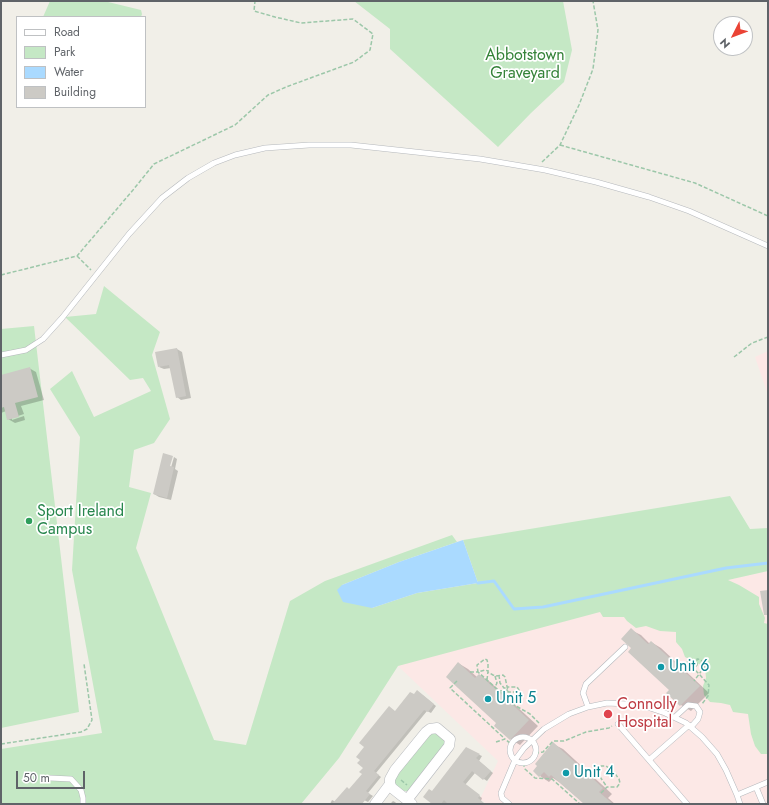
<!DOCTYPE html>
<html>
<head>
<meta charset="utf-8">
<style>
  body { margin:0 }
  #map { position:relative; width:769px; height:805px; overflow:hidden; background:#f1efe8; font-family:Jost,sans-serif }
  canvas { display:block }
  .frame { position:absolute; inset:0; border:2px solid #5f6368; pointer-events:none }
  .legend { position:absolute; left:16px; top:16px; width:130px; height:92px; box-sizing:border-box; background:#fff; border:1px solid #bfc1c3; margin:0; padding:5px 7px; list-style:none; font-size:12px; color:#5f6368 }
  .legend li { display:flex; align-items:center; gap:8px; height:20px }
  .legend b { width:20px; border:1px solid #bfc1c3 }
  .north { position:absolute; left:713px; top:16px; width:40px; height:40px; box-sizing:border-box; background:#fff; border:1px solid #bfc1c3; border-radius:50%; rotate:228deg; font-size:11px; font-weight:700; line-height:16px; text-align:center; color:#5f6368 }
  .north::after { content:''; display:block; margin:auto; width:14px; height:18px; background:#ea4335; clip-path:polygon(50% 0,100% 100%,50% 72%,0 100%) }
  .scale { position:absolute; left:16px; top:771px; width:69px; height:18px; box-sizing:border-box; border:2px solid #5f6368; border-top:0; padding-left:5px; font-size:12px; line-height:14px; white-space:nowrap; color:#5f6368; -webkit-text-stroke:3px #fff; paint-order:stroke }
</style>
</head>
<body>
<div id="map">
<canvas width="769" height="805"></canvas>
<div class="frame"></div>
<ul class="legend">
<li><b style="height:5px;background:#fff"></b>Road</li>
<li><b style="height:11px;background:#c5e8c5"></b>Park</li>
<li><b style="height:11px;background:#aadaff"></b>Water</li>
<li><b style="height:11px;background:#cccac5"></b>Building</li>
</ul>
<div class="north">N</div>
<div class="scale">50 m</div>
</div>
<script>
const ctx = document.querySelector('canvas').getContext('2d');
ctx.lineJoin = 'round';
function fill(path, color) { ctx.fillStyle = color; ctx.fill(path, 'evenodd'); }
const shape = rows => new Path2D(rows.map(r => 'M' + r).join(''));
function strokePath(path, color, width, dash) { ctx.strokeStyle = color; ctx.lineWidth = width; ctx.lineCap = dash ? 'butt' : 'round'; ctx.setLineDash(dash || []); ctx.stroke(path); }
function write(font, color, halo, rows, align = 'center') {
  ctx.font = font + ' Jost,sans-serif'; ctx.lineWidth = 3.5; ctx.setLineDash([]); ctx.textBaseline = 'middle'; ctx.strokeStyle = halo; ctx.fillStyle = color; for (const [text, x, y, turn = 0] of rows) {
    ctx.save(); ctx.translate(x, y); ctx.rotate((+turn || 0) * Math.PI / 180); ctx.textAlign = isNaN(turn) ? turn : align; if (halo) ctx.strokeText(text, 0, 0); ctx.fillText(text, 0, 0); ctx.restore();
  }
}
const medical = shape([
  [768,351,768,395,755,357],
  [768,571,768,804,487,804,480,799,498,761,398,666,471,635]
]);
const green = shape([
  [50,1,104,1,141,10,142,14,141,17,43,17],
  [354,1,563,1,572,50,564,82,531,113,498,147,390,49,390,29],
  [104,286,160,332,152,355,170,419,154,443,134,450,129,487,151,493,136,548,214,740,246,745,290,601,325,581,452,535,457,542,399,562,342,585,372,608,417,593,478,583,463,540,730,496,750,529,768,528,768,571,728,580,739,585,759,597,759,604,765,618,764,623,768,624,768,754,761,754,755,746,751,734,748,714,733,712,730,705,721,703,710,702,704,695,703,686,706,678,705,667,685,657,682,649,676,642,676,632,660,631,646,626,636,628,627,621,624,617,603,617,600,612,398,666,339,758,301,804,1,804,1,749,102,733,72,570,80,437,50,389,72,371,94,417,151,391,143,378,130,380,65,317,96,314],
  [34,326,79,712,1,728,1,329],
  [430,733,438,733,444,738,446,743,409,791,402,791,394,783,395,777]
]);
const water = shape([
  [463,540,478,583,417,593,372,608,343,602,337,590,342,585,399,562]
]);
const shadow = shape([
  [177,349,182,352,191,398,181,400,177,397,171,368,164,369,159,367],
  [29,368,36,372,44,400,21,406,24,414,12,418,12,420,24,416,25,420,15,423,8,419,6,411,1,413,1,377],
  [174,457,177,459,175,469,178,471,171,500,159,497,154,494,170,471],
  [631,630,641,635,650,644,651,642,661,648,709,693,691,711,681,705,668,693,670,690,632,648],
  [458,663,468,669,477,677,479,675,489,681,538,726,520,745,510,739,498,723],
  [420,693,436,706,431,713,427,711,376,773,381,777,368,793,373,796,368,802,364,800,361,804,330,804,332,800,336,802,350,790,363,774,364,768,395,712,414,695],
  [553,744,563,749,612,794,608,798,615,804,585,804,559,782,553,778,549,782,540,776],
  [466,749,482,756,479,761,493,773,487,781,475,773,465,785,482,798,481,801,485,804,434,804,432,792],
  [393,801,395,802,397,804,390,804]
]);
const stream = shape([
  [478,583,494,581,514,609,543,607,726,568,768,563]
]);
const building = shape([
  [177,348,186,396,176,398,169,365,158,367,155,352],
  [30,367,38,397,15,403,19,417,7,420,4,407,1,408,1,375],
  [163,453,173,456,170,466,174,467,167,498,153,494],
  [768,590,768,615,764,615,760,591],
  [631,628,648,644,651,641,700,686,680,706,666,693,669,690,628,652,631,648,621,639],
  [458,662,475,678,479,674,529,720,510,740,494,726,496,723,446,677],
  [417,690,434,704,428,712,424,710,374,771,379,775,366,791,370,794,362,804,332,804,347,787,349,789,362,774,359,772,363,768,357,763,360,760,356,757,364,747,359,743,389,706,395,711,410,692,414,694],
  [553,742,603,788,599,792,613,804,584,804,551,775,549,777,544,772,539,777,533,771,537,766,535,764],
  [466,747,480,754,476,758,491,771,483,780,472,771,463,782,480,795,478,798,485,804,448,804,444,800,441,804,432,804,423,797,429,789,432,791]
]);
const path = shape([
  [560,145,695,183,768,216],
  [542,162,560,145,579,105,593,69,598,30,593,1],
  [77,256,91,270],
  [1,275,77,256,133,190,154,164,235,125,268,95,286,87,354,62,370,50,373,34,353,19,301,23,275,17,254,11,255,1],
  [734,357,752,343,768,337],
  [687,662,700,675,709,685,708,696,702,704],
  [687,662,691,660,696,666,697,665,697,659,698,659,702,661,705,666,694,681],
  [470,672,478,672,516,706,530,714,539,723],
  [499,675,500,683,504,688,507,688],
  [495,676,497,683,495,687],
  [487,680,488,671,488,664,487,660,485,659,477,665,478,672,485,670,488,671,488,672,493,675,496,676,503,675,505,677,508,691,508,692,516,692,519,690,517,687,507,687],
  [457,681,450,688,505,739],
  [500,691,508,690],
  [513,703,517,697,516,692],
  [496,742,505,739,511,744],
  [1,744,81,732,87,729,92,720,84,664],
  [535,753,543,752,553,741,564,741,586,732,609,728,612,726],
  [523,763,525,769,535,778,552,779,580,804],
  [401,780,407,785],
  [601,793,607,787,617,787,620,783,619,779,613,771,606,766,599,766,596,771,607,787]
]);
const service = shape([
  [1,355,26,350,43,339,62,318,129,234,162,198,188,178,214,163,235,155,265,148,309,145,351,145,480,159,545,170,596,182,649,197,689,211,768,246],
  [588,707,583,693,586,684,625,647],
  [675,717,688,705,696,706,700,712,698,719,691,727],
  [618,724,687,804],
  '510 750a13 13 0 1 1 26 0a13 13 0 1 1-26 0Z',
  [649,760,689,725],
  [50,778,71,779,81,790,83,798,83,804],
  [756,787,763,804],
  [509,804,502,798,501,793,515,760,524,748,544,729,569,714,588,707,607,703,627,704,647,707,665,713,686,723,702,737,717,754,726,770,737,795],
  [740,804,737,795,768,782]
]);
const minor = shape([
  [390,784,392,788,412,804],
  [375,804,390,784,390,779,395,770,426,732,430,729,437,728,450,739,449,746,407,800]
]);
const markers = [
  [29,521,4,"#2e9e5b"],
  [661,667,4,"#0f9aa8"],
  [488,699,4,"#0f9aa8"],
  [608,714,5,"#e0444e"],
  [566,773,4,"#0f9aa8"]
];
const parkNames = [
  ["Abbotstown",525,56],
  ["Graveyard",525,74]
];
const leisureNames = [
  ["Sport Ireland",37,512],
  ["Campus",37,530]
];
const cultureNames = [
  ["Unit 6",669,667],
  ["Unit 5",496,699],
  ["Unit 4",574,773]
];
const healthNames = [
  ["Connolly",617,705],
  ["Hospital",617,723]
];
fill(medical, '#fce8e6');
fill(green, '#c5e8c5');
fill(water, '#aadaff');
fill(shadow, '#0003');
strokePath(stream, '#aadaff', 3);
fill(building, '#cccac5');
strokePath(service, '#b5b8bc', 6);
strokePath(minor, '#b5b8bc', 11);
strokePath(path, '#9cc7a9', 1.5, [4, 2]);
strokePath(service, '#fff', 5);
strokePath(minor, '#fff', 10);
for (const [x, y, r, color] of markers) { const dot = new Path2D(); dot.arc(x, y, r, 0, 2 * Math.PI); ctx.fillStyle = color; ctx.fill(dot); strokePath(dot, '#fff', 1.5); }
write('16px', '#348238', '#fff', parkNames);
write('16px', '#27864d', '#fff', leisureNames, 'left');
write('16px', '#0d838f', '#fff', cultureNames, 'left');
write('16px', '#be3a42', '#fff', healthNames, 'left');
</script>
</body>
</html>
